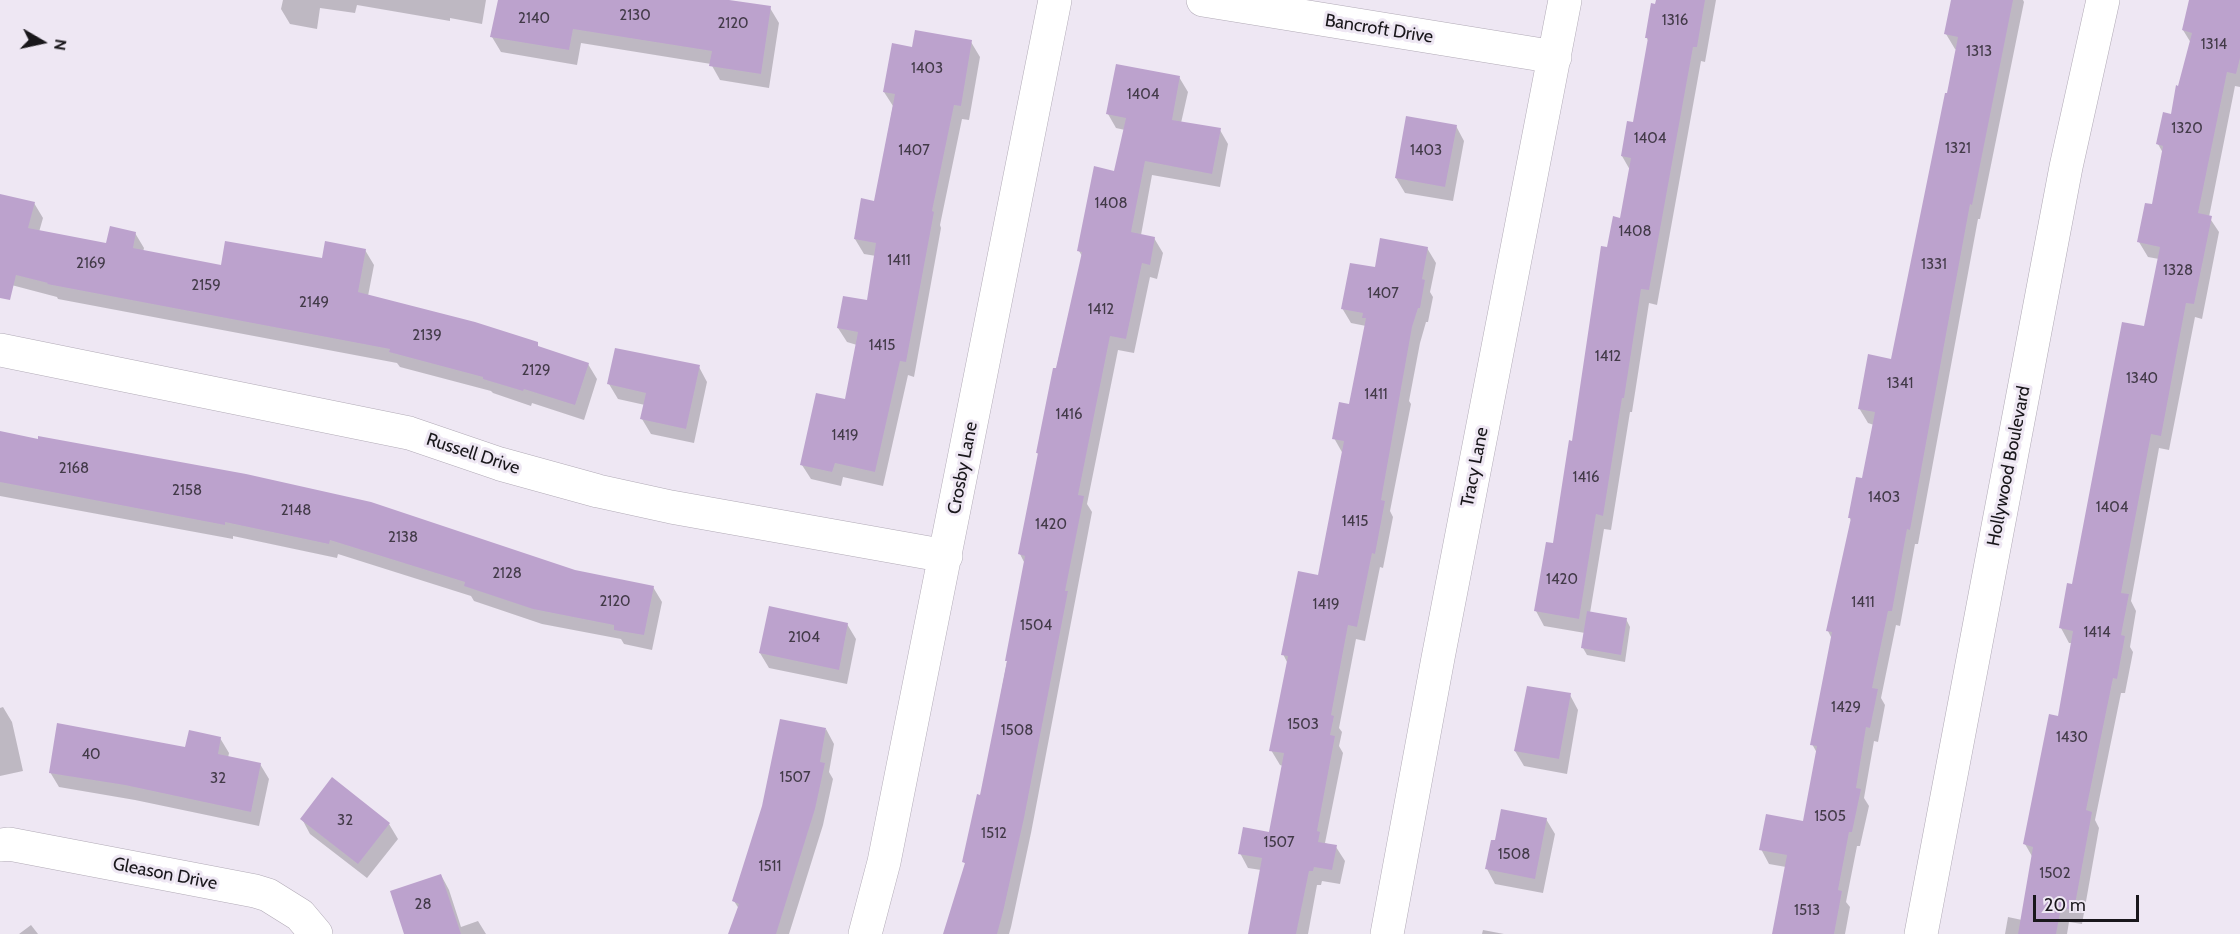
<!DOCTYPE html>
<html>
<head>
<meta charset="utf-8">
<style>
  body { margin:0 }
  #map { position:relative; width:2240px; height:934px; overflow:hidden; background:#eee7f3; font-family:Cabin,sans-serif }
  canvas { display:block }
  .north { position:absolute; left:12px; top:12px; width:60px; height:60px; -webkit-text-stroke:4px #eee7f3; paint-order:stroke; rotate:99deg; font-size:16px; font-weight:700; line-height:24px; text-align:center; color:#19171b }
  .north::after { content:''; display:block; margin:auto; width:21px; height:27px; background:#19171b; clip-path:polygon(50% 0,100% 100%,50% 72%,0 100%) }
  .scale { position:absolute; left:2033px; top:895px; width:106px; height:27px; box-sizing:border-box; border:3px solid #19171b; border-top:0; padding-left:8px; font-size:18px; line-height:21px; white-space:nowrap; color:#19171b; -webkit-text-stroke:4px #eee7f3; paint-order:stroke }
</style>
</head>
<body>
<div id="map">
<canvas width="2240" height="934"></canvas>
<div class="north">N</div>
<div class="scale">20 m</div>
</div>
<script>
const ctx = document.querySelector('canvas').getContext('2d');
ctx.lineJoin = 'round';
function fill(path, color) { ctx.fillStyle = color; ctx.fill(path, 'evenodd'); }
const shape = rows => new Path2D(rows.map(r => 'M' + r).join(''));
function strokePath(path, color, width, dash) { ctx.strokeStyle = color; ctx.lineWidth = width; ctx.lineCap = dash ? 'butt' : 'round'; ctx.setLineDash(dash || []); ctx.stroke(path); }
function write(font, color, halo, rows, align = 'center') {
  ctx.font = font + ' Cabin,sans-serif'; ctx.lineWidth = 6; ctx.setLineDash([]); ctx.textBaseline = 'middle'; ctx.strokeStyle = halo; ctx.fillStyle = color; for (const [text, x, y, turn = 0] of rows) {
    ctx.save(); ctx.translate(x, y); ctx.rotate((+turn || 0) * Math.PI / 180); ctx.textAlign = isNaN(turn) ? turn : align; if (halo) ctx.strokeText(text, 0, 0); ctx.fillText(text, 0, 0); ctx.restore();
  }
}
const shadow = shape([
  [283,0,486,0,482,24,450,18,450,21,357,5,355,13,320,8,317,29,290,24,281,9],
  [500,0,719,0,770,8,779,23,769,88,720,80,711,64,581,43,577,65,501,52,492,37],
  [1658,0,1716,0,1705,62,1701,61,1657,305,1649,303,1632,412,1630,412,1611,530,1604,529,1590,613,1626,619,1630,627,1625,662,1587,655,1583,648,1585,633,1544,626,1536,611,1554,545,1609,249,1621,219,1630,170,1622,156,1634,124,1649,42,1646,37],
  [1954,0,2023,0,2024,2,1980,219,1978,219,1918,544,1915,544,1900,626,1896,625,1881,698,1885,705,1878,742,1874,741,1864,798,1869,806,1860,846,1857,846,1846,902,1850,907,1845,934,1773,934,1786,867,1769,864,1761,849,1804,823,1817,753,1812,744,1832,639,1828,631,1852,522,1849,517,1863,480,1874,425,1868,423,1859,408,1892,360,1957,50,1955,49,1946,34],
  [2191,0,2240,0,2240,87,2235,86,2209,217,2219,232,2202,319,2195,317,2169,450,2159,448,2131,601,2136,611,2130,647,2133,652,2125,693,2121,693,2095,820,2099,828,2082,924,2069,922,2067,934,2005,934,2008,917,2022,920,2033,858,2025,844,2059,718,2072,643,2069,643,2061,628,2145,328,2159,259,2148,257,2139,242,2153,206,2163,153,2158,144,2172,116,2191,43,2183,30],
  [971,42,980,57,969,120,962,119,940,225,941,228,914,377,908,375,883,486,843,477,841,486,811,479,802,465,846,401,857,345,847,342,838,328,868,302,876,256,864,254,855,239,875,202,893,106,884,92,913,48],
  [1179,77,1188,92,1181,123,1220,130,1228,144,1220,187,1152,175,1141,235,1154,238,1163,253,1157,279,1150,277,1134,353,1118,350,1087,504,1092,512,1031,833,1011,927,1009,934,944,934,966,865,964,862,982,796,1025,564,1020,554,1039,455,1037,453,1082,256,1079,251,1115,172,1125,130,1116,128,1108,114],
  [1456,126,1464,141,1453,201,1405,193,1396,178],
  [0,195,34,203,43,218,39,232,107,245,135,233,144,248,143,252,222,267,323,260,365,250,374,265,368,296,537,344,539,348,588,364,597,379,584,420,532,403,531,406,493,393,491,391,400,367,397,363,58,299,57,297,0,282],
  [1427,248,1436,263,1430,292,1433,297,1428,322,1426,322,1420,343,1409,401,1411,404,1390,511,1393,517,1383,568,1380,567,1365,641,1356,639,1339,728,1342,732,1339,746,1343,753,1325,843,1336,847,1345,861,1340,884,1322,881,1321,885,1317,885,1308,934,1249,934,1261,870,1248,868,1240,853,1270,834,1283,766,1280,765,1271,750,1288,664,1283,654,1320,577,1343,454,1334,438,1350,406,1366,326,1351,323,1342,308,1376,269],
  [699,367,707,382,694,443,651,434,642,419,645,405,618,399,609,384],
  [0,433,574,572,653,587,662,602,652,650,624,644,621,639,542,624,474,601,471,596,338,554,337,558,233,536,233,539,0,496],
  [847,624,856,639,847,684,769,668,760,653],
  [1570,695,1578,710,1567,774,1524,766,1515,751],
  [3,707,12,722,23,771,0,776,0,708],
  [826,729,834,744,829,772,833,779,823,825,789,934,730,934,739,909,734,901],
  [220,738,229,753,228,758,260,764,269,779,259,826,135,800,59,787,50,772,186,749],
  [332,779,389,824,398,839,367,878,310,834,302,819],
  [1546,819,1555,834,1543,893,1495,884,1487,869,1496,842],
  [441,875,449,890,461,927,478,921,486,934,406,934],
  [31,925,38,934,19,934],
  [1483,930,1504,934,1482,934]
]);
const building = shape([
  [498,0,729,0,771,6,761,74,709,66,712,51,573,29,569,50,490,37],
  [1656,0,1705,0,1697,47,1693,47,1649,290,1641,289,1624,398,1622,398,1603,516,1596,514,1579,619,1534,611,1546,542,1553,543,1569,440,1572,441,1601,246,1607,247,1613,216,1620,218,1631,158,1621,156,1627,121,1633,122,1648,38,1645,38,1651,3,1655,4],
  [1951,0,2013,0,1972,205,1970,204,1910,530,1907,529,1892,611,1888,611,1872,688,1878,689,1870,728,1866,727,1856,788,1861,789,1852,832,1849,832,1838,890,1842,891,1834,934,1772,934,1787,855,1759,850,1766,814,1803,821,1817,746,1810,745,1832,632,1826,631,1851,518,1848,518,1856,477,1862,478,1875,412,1858,409,1868,354,1891,359,1945,93,1947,93,1958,37,1944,34],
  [2189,0,2240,0,2240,58,2236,74,2227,72,2198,213,2212,216,2194,304,2186,303,2161,436,2151,434,2121,593,2129,594,2121,635,2125,636,2117,679,2113,678,2086,810,2092,812,2074,910,2061,908,2056,934,2018,934,2033,847,2023,844,2049,714,2058,716,2073,631,2059,628,2067,583,2072,584,2122,322,2144,326,2160,247,2137,242,2145,203,2152,204,2163,146,2156,144,2163,112,2171,114,2176,85,2178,86,2192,33,2182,30],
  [915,30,972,40,961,106,954,105,932,211,934,212,906,362,900,361,875,472,835,463,832,472,800,465,816,393,845,399,858,332,837,328,843,296,867,300,876,243,854,239,861,198,874,201,895,94,883,92,892,43,912,47],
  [1116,64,1180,76,1172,120,1221,128,1212,174,1145,161,1131,232,1155,237,1150,265,1142,263,1126,339,1110,336,1078,495,1084,496,1065,591,1068,591,1024,818,1003,912,997,934,943,934,965,863,962,862,977,794,980,795,1007,661,1005,661,1025,556,1018,554,1038,453,1036,453,1053,368,1056,368,1082,252,1077,251,1094,166,1114,171,1126,118,1106,114],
  [1406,116,1457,125,1445,187,1395,178],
  [0,194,35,202,28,228,106,243,110,226,136,232,133,248,221,265,225,241,322,258,325,241,366,249,358,292,475,322,538,342,538,346,589,363,575,405,524,389,523,391,483,379,483,377,389,352,390,349,47,284,48,283,16,275,10,300,0,298],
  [1380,238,1428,247,1422,279,1425,280,1420,308,1418,308,1412,327,1381,500,1385,501,1375,554,1372,553,1357,627,1348,625,1331,715,1334,716,1330,735,1335,736,1317,831,1320,832,1318,842,1337,845,1332,870,1314,867,1313,871,1309,871,1296,934,1248,934,1262,858,1238,854,1243,827,1269,832,1284,753,1269,751,1288,656,1281,655,1298,571,1318,575,1344,441,1332,439,1339,402,1349,404,1366,318,1362,318,1363,313,1341,309,1350,263,1375,267],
  [615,348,700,365,686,429,640,419,646,393,607,384],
  [0,431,38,439,38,436,246,474,371,502,575,570,654,586,644,635,614,630,614,625,533,609,464,586,465,582,330,540,329,544,225,522,225,525,0,482],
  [769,606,848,623,839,670,759,653],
  [1587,611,1627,618,1621,655,1581,648],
  [1527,686,1571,693,1559,759,1514,751],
  [780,719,826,728,820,762,825,763,815,809,776,934,728,934,739,904,732,901,762,806],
  [57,723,185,747,189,730,221,737,218,754,261,763,251,812,125,785,49,773],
  [332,777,390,823,358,864,300,819],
  [1501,809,1547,818,1535,879,1485,869,1491,840,1495,840],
  [441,874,461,934,404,934,390,891]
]);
const minor = shape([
  [1203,0,1555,57],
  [0,350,409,433,500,464,598,491,671,507,946,556],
  [0,845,9,844,255,891,268,895,300,915,316,934],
  [865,934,884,862,1055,0],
  [1387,934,1438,658,1565,0],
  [1921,934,2066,167,2103,0]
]);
const numberNames = [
  ["2130",635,16],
  ["2140",534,19],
  ["1316",1675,21],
  ["2120",733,24],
  ["1314",2214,45],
  ["1313",1979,52],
  ["1403",927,69],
  ["1404",1143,95],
  ["1320",2187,129],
  ["1404",1650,139],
  ["1321",1958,149],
  ["1407",914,151],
  ["1403",1426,151],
  ["1408",1111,204],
  ["1408",1635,232],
  ["1411",899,261],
  ["2169",91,264],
  ["1331",1934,265],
  ["1328",2178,271],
  ["2159",206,286],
  ["1407",1383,294],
  ["2149",314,303],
  ["1412",1101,310],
  ["2139",427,336],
  ["1415",882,346],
  ["1412",1608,357],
  ["2129",536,371],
  ["1340",2142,379],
  ["1341",1900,384],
  ["1411",1376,395],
  ["1416",1069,415],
  ["1419",845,436],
  ["2168",74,469],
  ["1416",1586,478],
  ["2158",187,491],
  ["1403",1884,498],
  ["1404",2112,508],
  ["2148",296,511],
  ["1415",1355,522],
  ["1420",1051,525],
  ["2138",403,538],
  ["2128",507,574],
  ["1420",1562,580],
  ["2120",615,602],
  ["1411",1863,603],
  ["1419",1326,605],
  ["1504",1036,626],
  ["1414",2097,633],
  ["2104",804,638],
  ["1429",1846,708],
  ["1503",1303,725],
  ["1508",1017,731],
  ["1430",2072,738],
  ["40",91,755],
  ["1507",795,778],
  ["32",218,779],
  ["1505",1830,817],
  ["32",345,821],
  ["1512",994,834],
  ["1507",1279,843],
  ["1508",1514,855],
  ["1511",770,867],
  ["1502",2055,874],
  ["28",423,905],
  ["1513",1807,911]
];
const streetNames = [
  ["Bancroft Drive",1379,29,9],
  ["Russell Drive",473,454,18],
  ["Hollywood Boulevard",2009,466,-79],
  ["Tracy Lane",1475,467,-79],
  ["Crosby Lane",963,468,-79],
  ["Gleason Drive",165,874,11]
];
fill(shadow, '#0003');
fill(building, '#bca2cd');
strokePath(minor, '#b1aab6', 34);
strokePath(minor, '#fff', 33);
write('15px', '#423a48', null, numberNames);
write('18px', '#19171b', '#eee7f3', streetNames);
</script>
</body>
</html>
